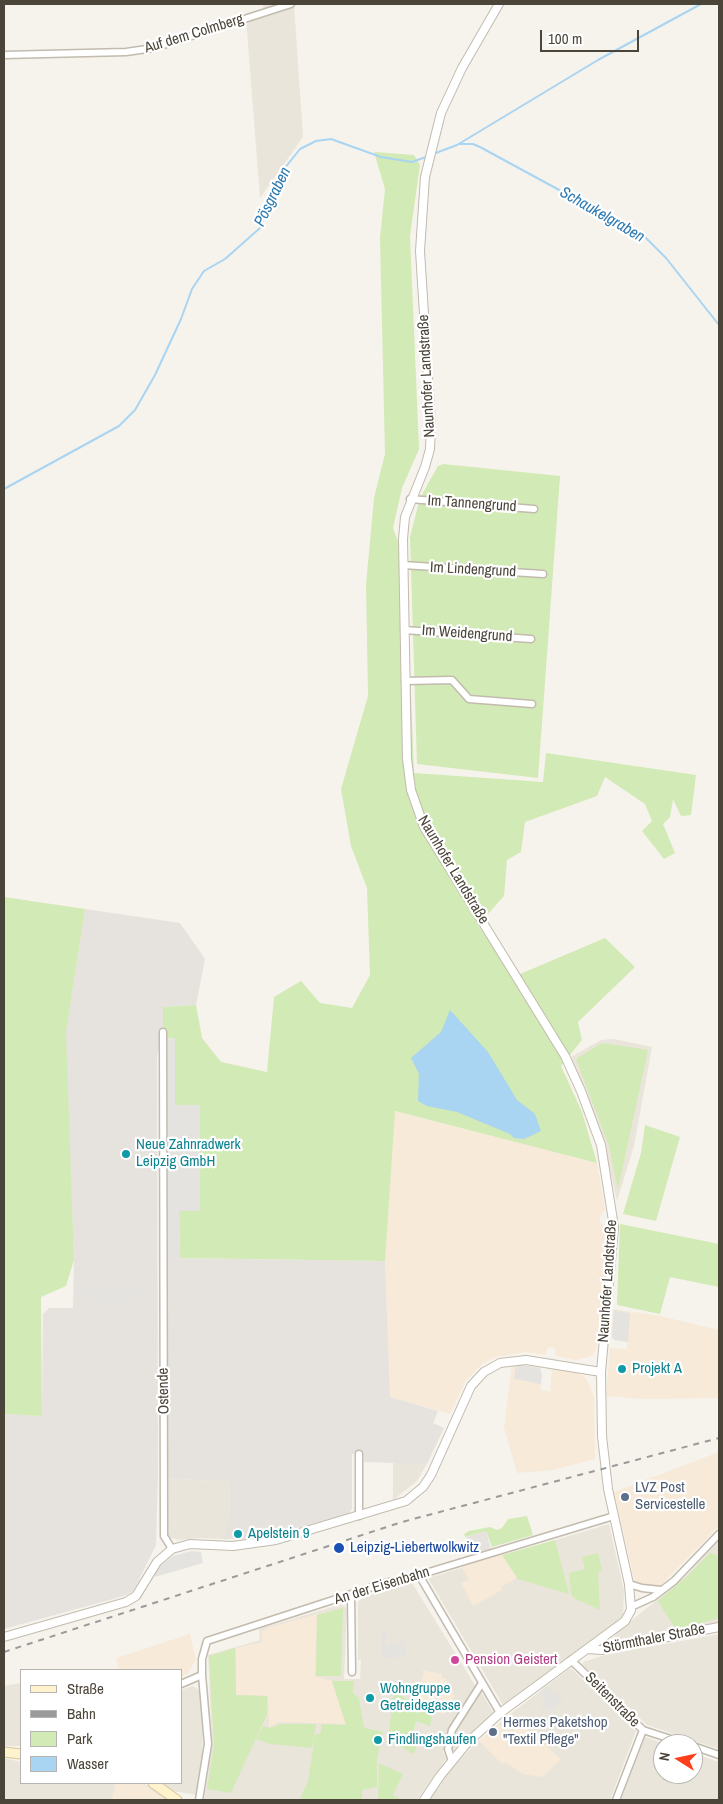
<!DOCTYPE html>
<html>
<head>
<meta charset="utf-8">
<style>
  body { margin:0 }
  #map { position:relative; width:723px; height:1804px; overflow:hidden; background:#f6f3ec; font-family:"Archivo Narrow",sans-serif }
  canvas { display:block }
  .frame { position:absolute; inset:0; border:5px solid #4b4439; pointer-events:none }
  .legend { position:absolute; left:20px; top:1669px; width:162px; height:115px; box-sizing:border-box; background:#fff; border:1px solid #b7b4b0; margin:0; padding:6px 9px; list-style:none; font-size:15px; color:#4b4439 }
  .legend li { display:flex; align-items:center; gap:10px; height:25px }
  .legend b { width:25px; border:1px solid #b7b4b0 }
  .north { position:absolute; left:653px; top:1734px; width:50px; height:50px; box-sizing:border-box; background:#fff; border:1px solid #b7b4b0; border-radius:50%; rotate:280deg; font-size:14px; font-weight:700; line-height:20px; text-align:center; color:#4b4439 }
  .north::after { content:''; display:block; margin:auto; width:18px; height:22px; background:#fc3f1d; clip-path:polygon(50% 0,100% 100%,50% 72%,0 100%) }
  .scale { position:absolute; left:540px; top:30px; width:99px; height:22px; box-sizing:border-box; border:2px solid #4b4439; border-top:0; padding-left:6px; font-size:15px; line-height:18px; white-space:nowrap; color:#4b4439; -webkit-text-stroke:4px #fff; paint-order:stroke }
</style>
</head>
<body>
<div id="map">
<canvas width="723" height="1804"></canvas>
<div class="frame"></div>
<ul class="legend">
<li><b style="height:6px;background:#fff3cd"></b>Straße</li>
<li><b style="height:6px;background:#9a9a9a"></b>Bahn</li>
<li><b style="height:14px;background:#d2eab5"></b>Park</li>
<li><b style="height:14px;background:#a9d4f2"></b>Wasser</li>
</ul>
<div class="north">N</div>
<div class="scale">100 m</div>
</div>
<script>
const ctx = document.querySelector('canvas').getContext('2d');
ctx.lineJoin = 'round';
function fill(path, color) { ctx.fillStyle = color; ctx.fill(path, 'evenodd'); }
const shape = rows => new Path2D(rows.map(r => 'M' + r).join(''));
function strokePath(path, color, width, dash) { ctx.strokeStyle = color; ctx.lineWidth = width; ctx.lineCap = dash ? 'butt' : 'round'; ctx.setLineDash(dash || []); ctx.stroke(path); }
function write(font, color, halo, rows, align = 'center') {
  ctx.font = font + ' "Archivo Narrow",sans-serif'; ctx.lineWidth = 4.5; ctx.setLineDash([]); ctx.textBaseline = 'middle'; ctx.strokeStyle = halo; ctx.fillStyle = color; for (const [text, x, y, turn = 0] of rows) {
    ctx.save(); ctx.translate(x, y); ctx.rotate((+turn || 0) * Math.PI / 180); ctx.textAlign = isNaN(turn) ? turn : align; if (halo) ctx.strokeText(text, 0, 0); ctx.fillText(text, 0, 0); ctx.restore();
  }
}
const residential = shape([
  [263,4,294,4,303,137,260,198,246,18,263,12],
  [614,1039,652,1047,634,1146,617,1201,604,1144,571,1057,601,1040],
  [393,1461,427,1464,417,1481,393,1500],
  [164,1478,230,1482,229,1520,222,1539,198,1538,179,1540,164,1536],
  [609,1524,624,1591,623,1617,503,1705,428,1578],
  [719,1540,719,1622,616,1641,614,1637,616,1633,685,1577],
  [411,1581,476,1687,448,1729,447,1745,443,1752,446,1759,417,1800,204,1800,212,1744,208,1655,260,1640,259,1629,342,1604,347,1609,344,1679,360,1679,361,1660,358,1660,358,1602,362,1598],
  [719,1634,719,1749,647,1725,583,1665,583,1662,605,1655],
  [569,1669,572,1669,636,1731,610,1800,429,1800,452,1768,472,1747,509,1715],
  [21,1683,21,1746,4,1746,4,1686],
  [193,1686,200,1691,203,1726,202,1760,197,1795,173,1791,161,1783,181,1783,181,1690],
  [478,1692,481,1692,494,1714,453,1751,450,1748,454,1731],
  [645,1737,665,1744,663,1744,663,1774,693,1774,693,1753,719,1762,719,1800,621,1800],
  [4,1758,21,1762,21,1783,143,1783,169,1800,4,1800]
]);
const commercial = shape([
  [394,1111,597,1163,605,1210,600,1216,600,1222,606,1227,604,1280,601,1290,602,1306,599,1307,601,1310,596,1350,592,1356,576,1360,565,1358,556,1356,555,1348,549,1347,544,1355,526,1352,496,1357,483,1363,465,1382,450,1414,390,1397,385,1261],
  [613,1309,660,1316,719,1330,719,1398,643,1399,606,1396,610,1348,627,1349,627,1342,611,1338],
  [512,1364,540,1368,542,1376,540,1389,550,1392,552,1369,577,1372,586,1378,594,1396,595,1459,553,1470,517,1473,504,1427],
  [719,1452,719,1526,659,1587,635,1583,614,1492],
  [502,1554,517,1578,501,1587,502,1590,473,1606,461,1583,469,1580,461,1566],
  [317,1614,315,1676,332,1681,346,1724,280,1722,269,1727,268,1696,236,1695,236,1648,262,1642,261,1631,270,1627],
  [190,1634,196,1660,187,1674,181,1677,181,1670,119,1670,116,1658],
  [422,1670,442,1674,442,1678,446,1678,447,1688,453,1690,452,1694,455,1695,444,1714,434,1708,431,1710,416,1698,417,1693,412,1691,415,1685,419,1686,424,1674],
  [520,1722,561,1759,543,1777,523,1774,504,1762,502,1764,479,1741,499,1724,503,1728,506,1726,512,1732],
  [115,1783,141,1783,166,1800,112,1800]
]);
const industrial = shape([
  [85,909,180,923,205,959,196,1005,163,1007,163,1032,157,1056,158,1472,156,1545,138,1582,132,1592,124,1596,4,1629,4,1414,42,1416,43,1314,49,1308,73,1308,74,1260,65,1037],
  [162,1258,385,1261,390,1397,438,1411,433,1423,444,1428,427,1464,364,1462,364,1454,352,1454,352,1509,348,1514,275,1534,249,1539,222,1539,229,1520,230,1482,164,1478],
  [486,1531,491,1549,471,1554,466,1537]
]);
const green = shape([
  [374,152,414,155,420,165,410,236,419,449,402,488,393,528,406,564,414,773,543,782,546,753,696,775,691,815,681,816,673,799,670,817,663,824,675,853,664,859,642,831,652,821,645,804,605,777,597,796,525,822,521,852,507,860,504,896,478,925,513,977,605,938,635,967,578,1022,582,1040,561,1066,582,1112,597,1163,395,1111,385,1261,180,1258,179,1211,200,1211,199,1105,175,1105,175,1038,163,1039,163,1007,196,1005,202,1038,221,1062,267,1072,274,997,301,981,320,1003,352,1008,370,975,367,888,351,846,341,789,368,696,366,584,374,498,385,454,380,238,385,189],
  [443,464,560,476,538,778,417,764,410,537,420,498,438,466],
  [4,897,85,909,66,1032,74,1260,66,1286,41,1297,42,1416,4,1414],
  [602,1043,648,1050,618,1189,609,1146,576,1059],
  [645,1125,680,1137,656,1221,623,1214,641,1153],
  [620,1224,719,1244,719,1287,670,1277,660,1314,617,1305],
  [527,1516,533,1535,492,1547,486,1531,465,1537,464,1534,469,1531,490,1527,497,1530,502,1528,508,1519],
  [555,1540,569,1594,518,1579,502,1555],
  [598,1553,602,1570,598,1573,600,1610,574,1598,571,1594,569,1573,585,1569,582,1557],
  [710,1553,719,1556,719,1618,676,1630,658,1601,686,1577],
  [343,1608,341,1676,316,1676,317,1615],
  [235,1648,236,1695,267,1696,267,1714,231,1793,207,1789,214,1745,209,1656],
  [332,1681,354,1681,353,1693,359,1699,364,1728,383,1732,377,1758,377,1787,362,1790,362,1800,308,1800,300,1798,308,1782,315,1734,320,1734,322,1724,346,1725],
  [394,1691,432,1716,430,1726,416,1721,413,1732,420,1736,414,1754,388,1740],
  [281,1724,316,1724,312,1748,270,1744,256,1739,263,1726,270,1728],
  [379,1763,403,1774,393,1795,399,1798,397,1800,378,1800]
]);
const parking = shape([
  [175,1038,175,1105,200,1105,200,1211,179,1211,180,1258,162,1258,163,1039],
  [142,1285,142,1293,132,1293,132,1303,93,1303,93,1294,75,1294,75,1286],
  [614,1310,630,1313,628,1342,614,1340,612,1337],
  [516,1364,540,1368,542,1374,541,1384,514,1379],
  [191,1551,201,1552,203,1563,155,1577,155,1572,165,1562,173,1556],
  [382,1630,387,1630,386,1645,404,1641,406,1656,381,1659],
  [547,1686,555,1695,559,1693,563,1698,549,1712,545,1707,542,1710,540,1708,547,1702,539,1692]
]);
const water = shape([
  [450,1010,488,1052,517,1100,535,1114,541,1131,524,1139,514,1138,510,1134,457,1112,427,1106,418,1101,419,1074,411,1058,441,1032]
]);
const stream = shape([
  [459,144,473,144,480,147,644,236,666,258,719,325],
  [433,154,457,145,598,60,701,4],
  [4,489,119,426,135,410,155,375,181,319,192,289,204,271,225,259,260,228,284,169,300,149,316,141,331,139,381,157,412,162,426,157]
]);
const minor = shape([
  [4,55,126,52,154,48,291,4],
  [410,499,534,509],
  [403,565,543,574],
  [404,630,531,639],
  [405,681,452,680,469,699,532,704],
  [163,1032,164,1536,172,1549],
  [359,1516,359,1454],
  [419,1575,500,1713],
  [629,1584,642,1588,661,1590],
  [351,1595,352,1672],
  [631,1607,653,1597,674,1581,719,1534],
  [571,1660,643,1730,616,1800],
  [181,1684,202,1675,202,1659,207,1641,385,1583,419,1575,614,1516],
  [643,1730,686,1744],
  [693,1746,719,1755],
  [452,1761,448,1749,452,1730,482,1683],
  [199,1800,208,1744,202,1675]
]);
const tertiary = shape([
  [4,1637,126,1602,136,1596,157,1562,172,1549,190,1544,233,1546,276,1540,406,1501,423,1487,431,1475,471,1386,484,1372,500,1363,526,1360,601,1372],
  [588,1649,601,1650,719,1627],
  [424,1800,440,1776,467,1743,500,1713,625,1621,631,1610,629,1584,608,1489,602,1436,601,1372,614,1227,601,1145,581,1091,565,1056,424,827,411,790,407,759,403,539,405,517,425,467,430,449,431,424,420,251,425,177,441,113,462,68,499,4]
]);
const secondary = shape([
  [4,1752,21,1754],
  [153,1783,177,1800]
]);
const rail = shape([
  [4,1652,402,1522,719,1438]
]);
const markers = [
  [126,1154,5,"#0f9aa8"],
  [622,1369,5,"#0f9aa8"],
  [625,1497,5,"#5c6f8a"],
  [238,1534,5,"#0f9aa8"],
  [339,1548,6,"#1a4fb4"],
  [455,1660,5,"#d1479c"],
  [370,1698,5,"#0f9aa8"],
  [493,1732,5,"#5c6f8a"],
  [378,1740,5,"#0f9aa8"]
];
const streetNames = [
  ["Auf dem Colmberg",194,34,-17],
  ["Naunhofer Landstraße",427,376,-93],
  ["Im Tannengrund",472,504,4],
  ["Im Lindengrund",473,570,3],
  ["Im Weidengrund",467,634,4],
  ["Naunhofer Landstraße",453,870,59],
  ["Naunhofer Landstraße",608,1281,-86],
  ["Ostende",164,1391,-91],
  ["An der Eisenbahn",382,1586,-17],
  ["Störmthaler Straße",654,1639,-11],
  ["Seitenstraße",612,1700,45]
];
const cultureNames = [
  ["Neue Zahnradwerk",136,1145],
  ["Leipzig GmbH",136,1162],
  ["Projekt A",632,1369],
  ["Apelstein 9",248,1534],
  ["Wohngruppe",380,1689],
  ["Getreidegasse",380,1706],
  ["Findlingshaufen",388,1740]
];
const serviceNames = [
  ["LVZ Post",635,1488],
  ["Servicestelle",635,1505],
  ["Hermes Paketshop",503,1723],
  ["\"Textil Pflege\"",503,1740]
];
const transitNames = [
  ["Leipzig-Liebertwolkwitz",350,1548]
];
const hotelNames = [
  ["Pension Geistert",465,1660]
];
const waterNames = [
  ["Pösgraben",273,197,-64],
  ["Schaukelgraben",602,215,30]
];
fill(residential, '#eae5da');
fill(commercial, '#f7ead8');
fill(industrial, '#e6e2dd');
fill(green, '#d2eab5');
fill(parking, '#e5e3e0');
fill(water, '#a9d4f2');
strokePath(stream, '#a9d4f2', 2);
strokePath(minor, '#c2bbae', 9);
strokePath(tertiary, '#c2bbae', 10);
strokePath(secondary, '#d6c79b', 11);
strokePath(minor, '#fff', 6);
strokePath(tertiary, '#fff', 8);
strokePath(secondary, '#fff3cd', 9);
strokePath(rail, '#9a9a9a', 2, [6, 6]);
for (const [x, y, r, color] of markers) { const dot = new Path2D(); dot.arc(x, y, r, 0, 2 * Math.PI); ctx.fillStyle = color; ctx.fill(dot); strokePath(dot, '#fff', 2); }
write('15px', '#4b4439', '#fff', streetNames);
write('15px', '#0d838f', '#fff', cultureNames, 'left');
write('15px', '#4e5e75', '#fff', serviceNames, 'left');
write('15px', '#164399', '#fff', transitNames, 'left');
write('15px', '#b23c85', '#fff', hotelNames, 'left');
write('italic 16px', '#2e7ab2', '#fff', waterNames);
</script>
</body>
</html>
